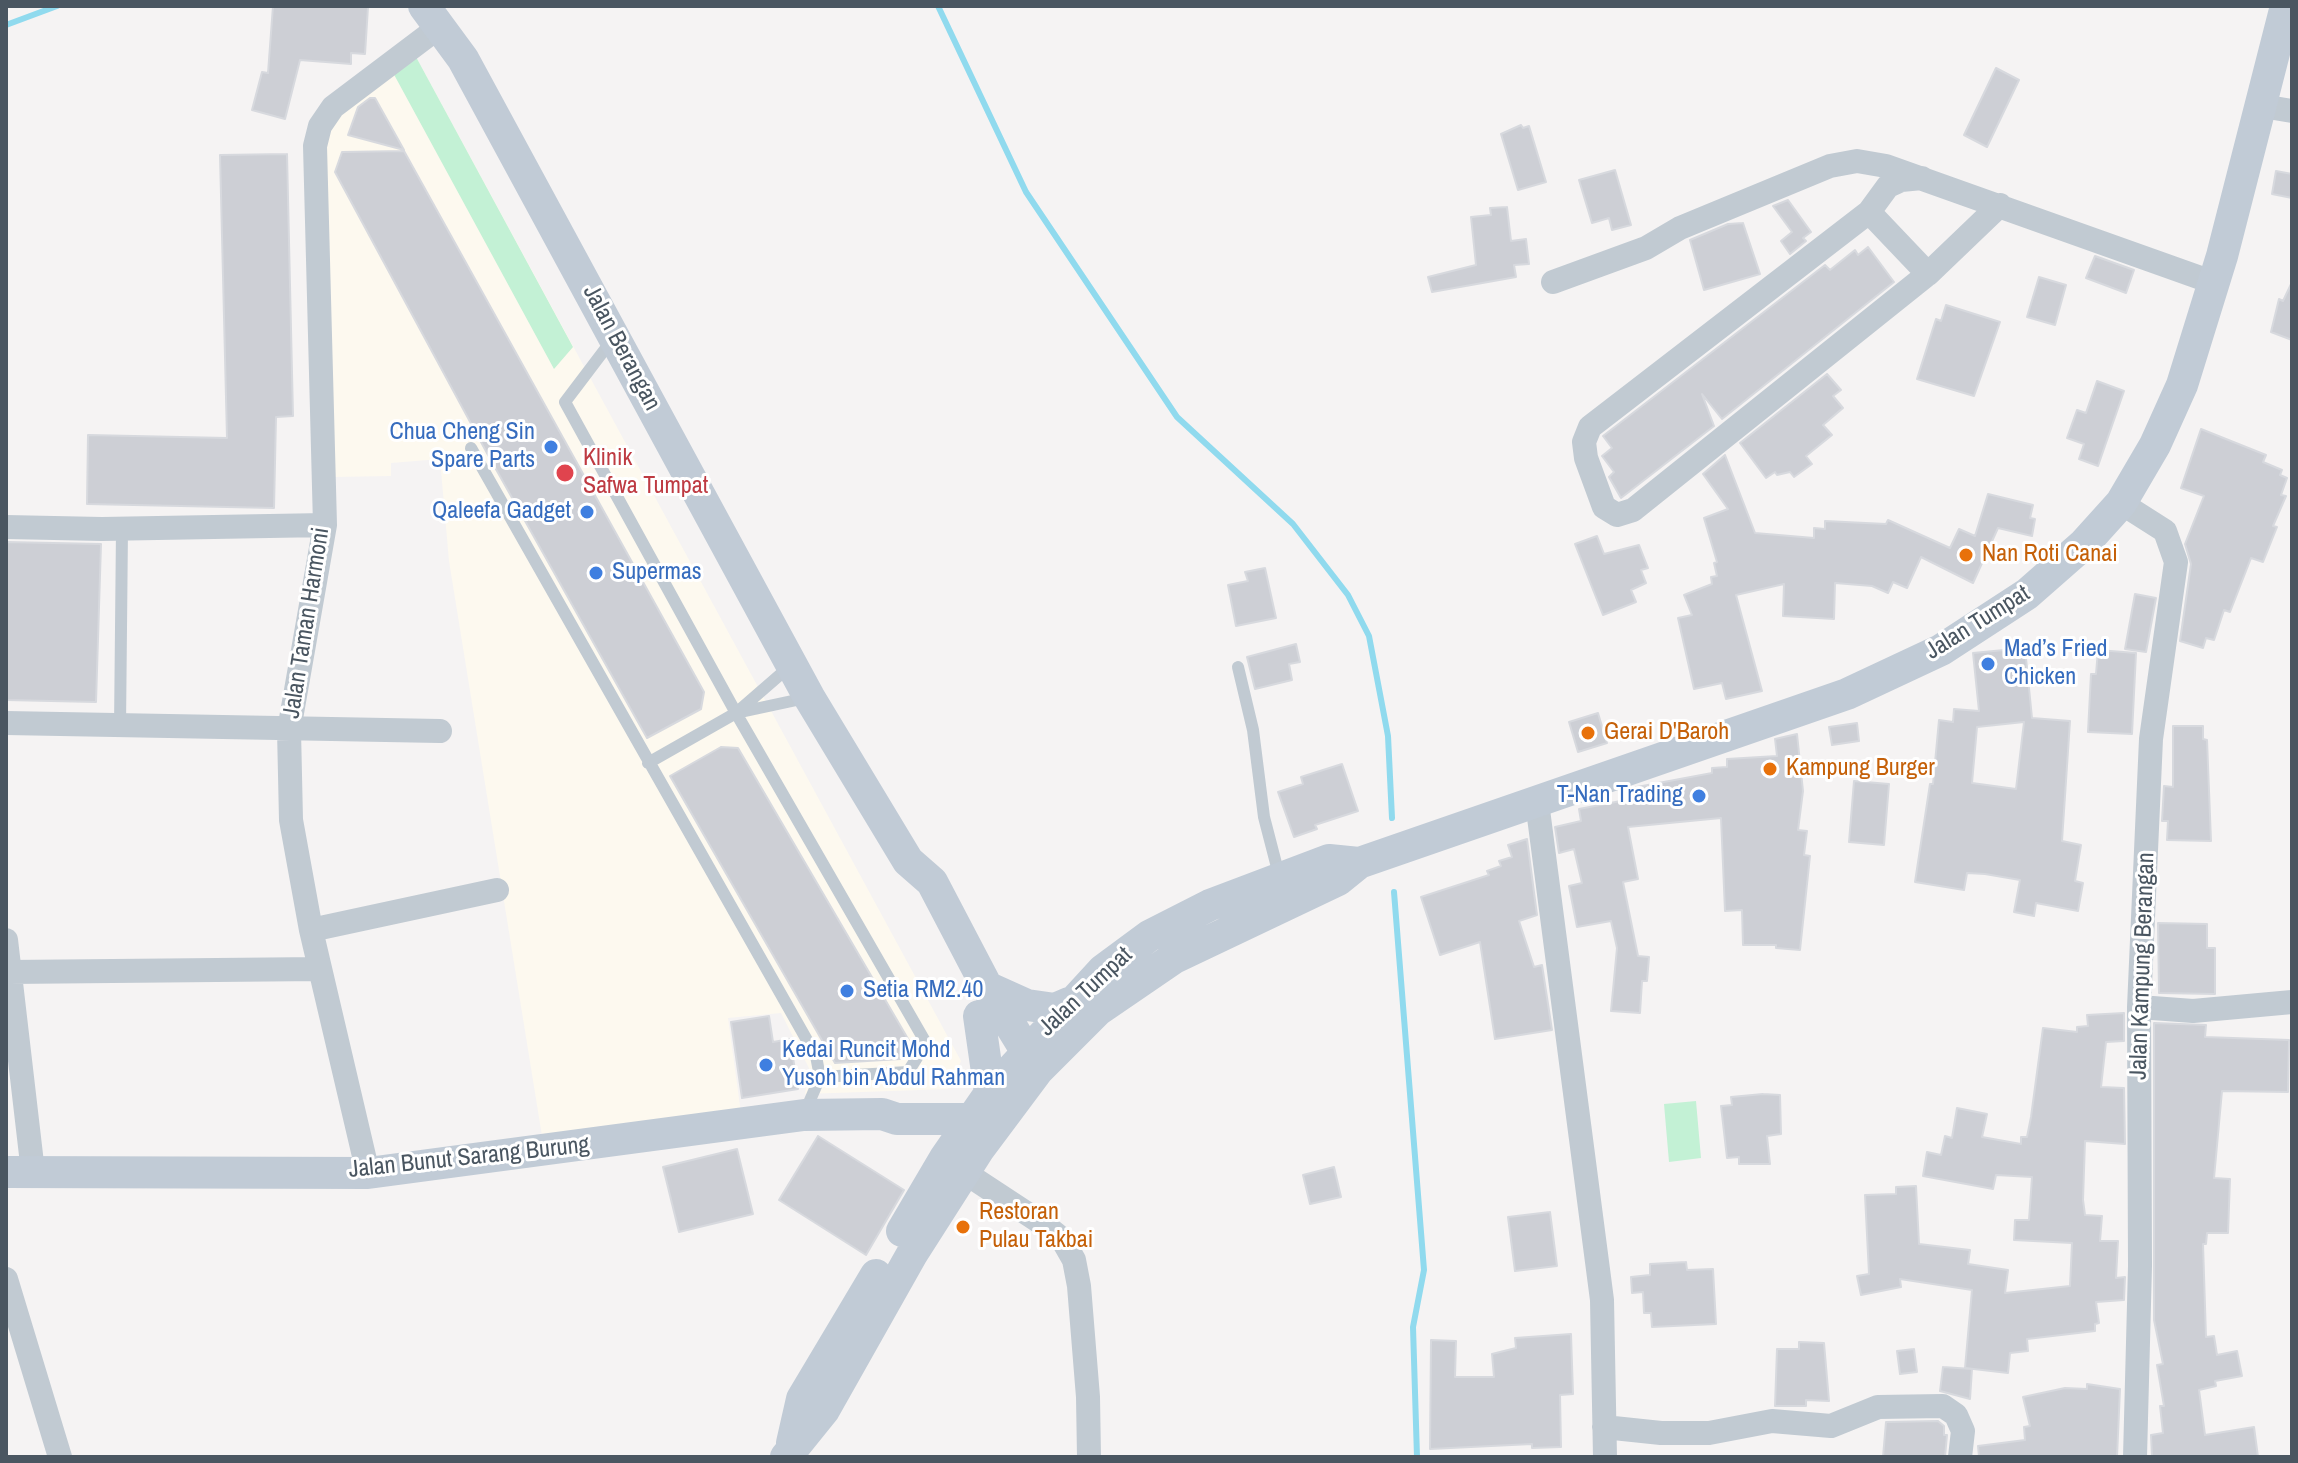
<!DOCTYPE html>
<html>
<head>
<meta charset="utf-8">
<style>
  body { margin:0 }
  #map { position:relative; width:2298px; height:1463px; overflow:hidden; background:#f5f3f3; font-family:"Archivo Narrow",sans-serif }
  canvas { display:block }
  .frame { position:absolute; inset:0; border:8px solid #4a5661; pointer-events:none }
</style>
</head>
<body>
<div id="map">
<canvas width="2298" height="1463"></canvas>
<div class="frame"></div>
</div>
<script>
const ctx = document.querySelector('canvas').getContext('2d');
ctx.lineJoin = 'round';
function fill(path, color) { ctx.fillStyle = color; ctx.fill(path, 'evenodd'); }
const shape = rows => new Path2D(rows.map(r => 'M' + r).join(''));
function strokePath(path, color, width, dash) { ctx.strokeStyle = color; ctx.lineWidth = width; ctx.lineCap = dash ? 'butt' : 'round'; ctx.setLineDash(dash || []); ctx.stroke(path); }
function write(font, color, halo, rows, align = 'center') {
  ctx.font = font + ' "Archivo Narrow",sans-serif'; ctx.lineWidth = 6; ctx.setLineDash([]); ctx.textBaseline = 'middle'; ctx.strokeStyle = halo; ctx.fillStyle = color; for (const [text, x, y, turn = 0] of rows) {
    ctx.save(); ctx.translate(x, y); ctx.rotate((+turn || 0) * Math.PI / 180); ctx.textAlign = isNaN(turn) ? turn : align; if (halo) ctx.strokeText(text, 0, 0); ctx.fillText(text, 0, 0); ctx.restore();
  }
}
const commercial = shape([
  [415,55,961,1061,948,1089,805,1094,809,1068,781,1013,728,1018,741,1113,542,1136,449,561,440,459,391,463,391,476,333,477,326,130,337,110]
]);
const green = shape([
  [415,55,573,347,554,369,391,69],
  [1696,1101,1701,1158,1669,1162,1664,1104]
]);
const stream = shape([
  [938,6,1026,192,1177,417,1293,524,1348,595,1369,636,1388,736,1392,818],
  [6,25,57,6],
  [1394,892,1424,1270,1413,1327,1417,1457]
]);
const building = shape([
  [273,6,368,7,365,54,351,53,351,64,300,60,285,119,252,110,262,72,268,73,273,6],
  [1996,68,2019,80,1987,147,1964,135,1996,68],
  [370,98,375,98,404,150,348,135,358,107,370,98],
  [1521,125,1523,128,1529,126,1546,182,1518,190,1501,134,1521,125],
  [404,151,704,692,701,709,647,738,488,455,335,172,342,152,404,151],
  [287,154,293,416,276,417,274,508,87,504,88,435,227,438,220,155,287,154],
  [1615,170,1631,225,1612,230,1609,218,1592,223,1579,180,1615,170],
  [2276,171,2292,174,2292,198,2272,194,2276,171],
  [1788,200,1811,232,1803,238,1806,241,1790,254,1781,241,1792,232,1773,206,1788,200],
  [1507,207,1511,241,1526,239,1529,264,1514,265,1516,277,1432,292,1428,277,1476,265,1471,217,1491,215,1490,208,1507,207],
  [1743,223,1760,274,1704,290,1690,240,1728,224,1743,223],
  [1868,247,1894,282,1722,419,1702,394,1714,426,1621,498,1609,477,1614,472,1602,456,1612,448,1603,436,1825,265,1830,270,1855,250,1858,255,1868,247],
  [2095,256,2134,270,2126,293,2086,278,2095,256],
  [2039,277,2066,285,2055,325,2027,317,2039,277],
  [2292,282,2292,340,2271,332,2279,299,2283,301,2292,282],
  [1946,305,2000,322,1974,396,1917,379,1936,319,1941,321,1946,305],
  [1827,374,1841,390,1833,396,1843,408,1823,425,1832,435,1806,456,1812,464,1794,477,1790,472,1777,475,1775,472,1766,478,1740,443,1827,374],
  [2097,381,2124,391,2098,466,2079,459,2084,444,2067,438,2077,410,2086,413,2097,381],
  [2201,429,2266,455,2263,462,2282,470,2280,475,2287,478,2281,495,2286,496,2273,526,2277,527,2263,562,2251,558,2230,612,2224,610,2214,640,2206,638,2203,648,2180,641,2191,564,2185,544,2204,496,2181,488,2201,429],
  [1725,455,1755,533,1814,538,1814,528,1825,529,1825,521,1886,524,1888,520,1950,548,1959,529,1975,536,1988,494,2033,505,2030,518,2035,519,2032,536,1998,528,1973,583,1921,557,1907,588,1893,582,1888,593,1872,586,1835,583,1834,619,1783,616,1784,584,1736,595,1762,691,1726,699,1722,683,1694,689,1678,618,1692,615,1684,595,1712,584,1711,577,1717,576,1714,563,1717,562,1704,518,1728,509,1703,474,1725,455],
  [1597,536,1604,554,1639,545,1648,568,1641,570,1646,583,1631,590,1636,602,1603,615,1575,544,1597,536],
  [6,542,101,544,96,702,6,700,6,542],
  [1265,568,1276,618,1236,626,1228,585,1248,581,1245,572,1265,568],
  [2135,594,2156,598,2146,652,2125,649,2135,594],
  [1296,644,1300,662,1289,664,1292,680,1255,689,1247,657,1296,644],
  [2025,648,2032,718,2070,721,2062,841,2081,845,2075,881,2083,883,2078,911,2036,903,2034,916,2014,912,2020,880,1985,874,1967,873,1964,890,1915,882,1930,784,1933,784,1939,720,1953,722,1954,709,1979,711,1973,653,2025,648],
  [2024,722,2016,789,1972,783,1977,727,2024,722],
  [2098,650,2136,653,2132,734,2088,732,2091,674,2096,674,2098,650],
  [1598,713,1607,743,1578,752,1569,722,1598,713],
  [1857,723,1859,741,1832,745,1829,727,1857,723],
  [2173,726,2203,726,2203,739,2207,740,2211,841,2167,840,2168,821,2162,821,2164,786,2173,787,2173,726],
  [1797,734,1803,791,1798,830,1807,831,1804,855,1810,856,1800,950,1776,948,1776,945,1743,945,1742,910,1725,911,1721,818,1628,827,1638,879,1623,882,1638,956,1649,957,1647,981,1642,981,1640,1013,1611,1011,1617,948,1611,921,1577,927,1569,886,1582,883,1574,849,1559,853,1555,827,1581,821,1579,809,1631,799,1630,789,1637,787,1712,773,1712,768,1727,767,1727,759,1777,756,1775,739,1797,734],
  [721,747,738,748,911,1044,900,1059,835,1063,670,776,721,747],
  [1342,764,1358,811,1315,825,1317,829,1294,837,1278,792,1303,784,1301,777,1342,764],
  [1854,781,1889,784,1884,845,1849,842,1854,781],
  [1527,839,1537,915,1519,921,1534,967,1542,965,1552,1030,1495,1039,1480,942,1440,955,1421,897,1489,875,1487,871,1501,866,1499,861,1512,857,1508,845,1527,839],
  [2158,923,2207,924,2207,948,2215,948,2215,994,2159,993,2158,923],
  [2124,1013,2124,1041,2106,1042,2101,1087,2124,1088,2125,1144,2085,1141,2083,1200,2085,1215,2102,1216,2100,1241,2118,1241,2116,1278,2125,1277,2124,1300,2096,1302,2099,1323,2095,1324,2095,1331,2027,1339,2028,1351,2010,1353,2008,1373,1965,1368,1972,1290,1900,1279,1901,1287,1861,1295,1857,1276,1869,1274,1865,1195,1896,1194,1896,1187,1916,1186,1919,1244,1970,1250,1968,1264,2008,1270,2005,1293,2070,1286,2072,1243,2014,1240,2015,1220,2029,1220,2032,1177,1996,1175,1993,1189,1923,1176,1927,1152,1941,1155,1945,1136,1952,1138,1957,1108,1987,1114,1982,1137,2021,1144,2021,1137,2027,1137,2031,1117,2043,1028,2077,1032,2077,1027,2088,1026,2087,1015,2124,1013],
  [769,1016,773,1042,790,1039,798,1089,742,1098,731,1022,769,1016],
  [2154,1023,2206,1025,2205,1037,2289,1040,2288,1092,2222,1091,2214,1178,2230,1179,2228,1233,2207,1233,2206,1244,2203,1244,2206,1337,2214,1336,2217,1355,2237,1351,2242,1376,2215,1381,2216,1386,2199,1390,2205,1435,2254,1427,2258,1457,2152,1457,2151,1435,2163,1433,2160,1406,2164,1406,2157,1365,2163,1364,2154,1320,2154,1023],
  [1763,1094,1780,1095,1781,1134,1767,1136,1770,1164,1739,1164,1739,1157,1727,1158,1721,1106,1732,1105,1731,1097,1763,1094],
  [818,1136,904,1190,866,1255,779,1200,818,1136],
  [737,1149,753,1214,679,1232,663,1167,737,1149],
  [1334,1167,1341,1197,1310,1204,1303,1175,1334,1167],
  [1550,1212,1557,1266,1515,1271,1508,1217,1550,1212],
  [1686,1262,1687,1270,1713,1269,1716,1324,1652,1327,1651,1313,1644,1313,1643,1292,1632,1293,1631,1277,1650,1275,1650,1264,1686,1262],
  [1571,1334,1573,1394,1560,1395,1561,1447,1532,1448,1532,1444,1430,1449,1431,1340,1456,1341,1455,1377,1494,1377,1492,1354,1516,1348,1515,1338,1571,1334],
  [1799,1342,1824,1343,1829,1401,1806,1400,1806,1406,1775,1406,1777,1349,1799,1349,1799,1342],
  [1914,1349,1917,1372,1900,1374,1897,1351,1914,1349],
  [1943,1367,1972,1369,1970,1399,1940,1391,1943,1367],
  [2087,1384,2120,1389,2117,1457,1979,1457,1978,1446,2025,1440,2024,1427,2030,1426,2023,1397,2065,1388,2087,1389,2087,1384],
  [1938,1421,1944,1426,1944,1435,1947,1435,1945,1457,1883,1457,1886,1422,1938,1421]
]);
const lane = shape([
  [612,340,565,402,736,713],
  [471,448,816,1056,820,1077,908,1072,926,1043,736,713,789,667],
  [1238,667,1253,730,1264,817,1279,875],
  [120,727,122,529],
  [648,763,736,713,806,698],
  [805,1112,820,1077]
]);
const street = shape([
  [2262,106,2292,111],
  [1922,178,1901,180,1888,186,1869,212,1590,427,1584,442,1586,458,1604,507,1617,515,1633,510,1928,274,2000,205],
  [1869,212,1928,274],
  [1553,282,1646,248,1680,228,1830,166,1857,161,1886,166,2212,282],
  [2121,503,2165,531,2176,562,2151,739,2139,1007,2140,1266,2135,1457],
  [6,527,102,529,325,525],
  [6,723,440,731],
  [1537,802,1602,1300,1605,1457],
  [311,930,497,890],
  [6,940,33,1172],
  [9,972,320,969],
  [2139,1007,2193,1011,2292,1002],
  [368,1173,311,930,291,820,289,730,325,525,315,146,320,126,333,107,439,27],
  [976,1180,1046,1226,1062,1239,1074,1260,1079,1286,1088,1397,1089,1457],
  [6,1279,60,1457],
  [1604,1427,1661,1433,1709,1433,1772,1421,1831,1426,1878,1407,1943,1406,1956,1415,1963,1431,1960,1457]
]);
const secondary = shape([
  [424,6,463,59,809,697,908,861,932,882,987,987,1038,1070],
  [987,987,1027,1005,1055,1009,1069,1003],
  [979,1016,990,1093],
  [6,1172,368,1173,804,1115,882,1114,897,1119,964,1119,995,1127],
  [902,1231,945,1158,990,1093,1103,970,1149,936,1210,905,1329,860,1359,863],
  [792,1443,802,1399,876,1275],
  [786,1457,824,1410,912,1254,979,1149,1038,1070,1098,1010,1174,958,1338,880,1359,863,1847,694,1941,650,2027,594,2084,544,2121,503,2155,445,2182,385,2222,256,2286,6]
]);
const markers = [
  [551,447,8,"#3f7fe0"],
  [565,473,10,"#e0444e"],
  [587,512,8,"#3f7fe0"],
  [1966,555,8,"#e8710a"],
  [596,573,8,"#3f7fe0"],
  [1988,664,8,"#3f7fe0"],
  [1588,733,8,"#e8710a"],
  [1770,769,8,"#e8710a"],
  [1699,796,8,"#3f7fe0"],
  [847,991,8,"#3f7fe0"],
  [766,1065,8,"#3f7fe0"],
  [963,1227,8,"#e8710a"]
];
const streetNames = [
  ["Jalan Berangan",621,348,62],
  ["Jalan Taman Harmoni",307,623,-81],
  ["Jalan Tumpat",1978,623,-32],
  ["Jalan Kampung Berangan",2143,966,-88],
  ["Jalan Tumpat",1086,992,-43],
  ["Jalan Bunut Sarang Burung",469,1158,-6]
];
const shopNames = [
  ["Chua Cheng Sin",535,433,"right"],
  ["Spare Parts",535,461,"right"],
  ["Qaleefa Gadget",571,512,"right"],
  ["Supermas",612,573],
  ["Mad’s Fried",2004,650],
  ["Chicken",2004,678],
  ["T-Nan Trading",1683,796,"right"],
  ["Setia RM2.40",863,991],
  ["Kedai Runcit Mohd",782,1051],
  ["Yusoh bin Abdul Rahman",782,1079]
];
const healthNames = [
  ["Klinik",583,459],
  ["Safwa Tumpat",583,487]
];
const foodNames = [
  ["Nan Roti Canai",1982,555],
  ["Gerai D'Baroh",1604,733],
  ["Kampung Burger",1786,769],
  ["Restoran",979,1213],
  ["Pulau Takbai",979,1241]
];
fill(commercial, '#fdf9ef');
fill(green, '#c3f1d5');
strokePath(stream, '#90daee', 6);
fill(building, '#cdcfd5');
strokePath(building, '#d7d9de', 2);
strokePath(lane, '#c1cad2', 12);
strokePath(street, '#c1cad2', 24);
strokePath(secondary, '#c1cbd6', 32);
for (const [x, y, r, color] of markers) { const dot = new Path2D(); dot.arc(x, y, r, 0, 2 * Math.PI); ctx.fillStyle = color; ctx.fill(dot); strokePath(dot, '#fff', 3); }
write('24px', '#4a5661', '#fff', streetNames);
write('24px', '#366cbe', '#fff', shopNames, 'left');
write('24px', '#be3a42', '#fff', healthNames, 'left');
write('24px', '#c56008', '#fff', foodNames, 'left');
</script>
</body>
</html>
